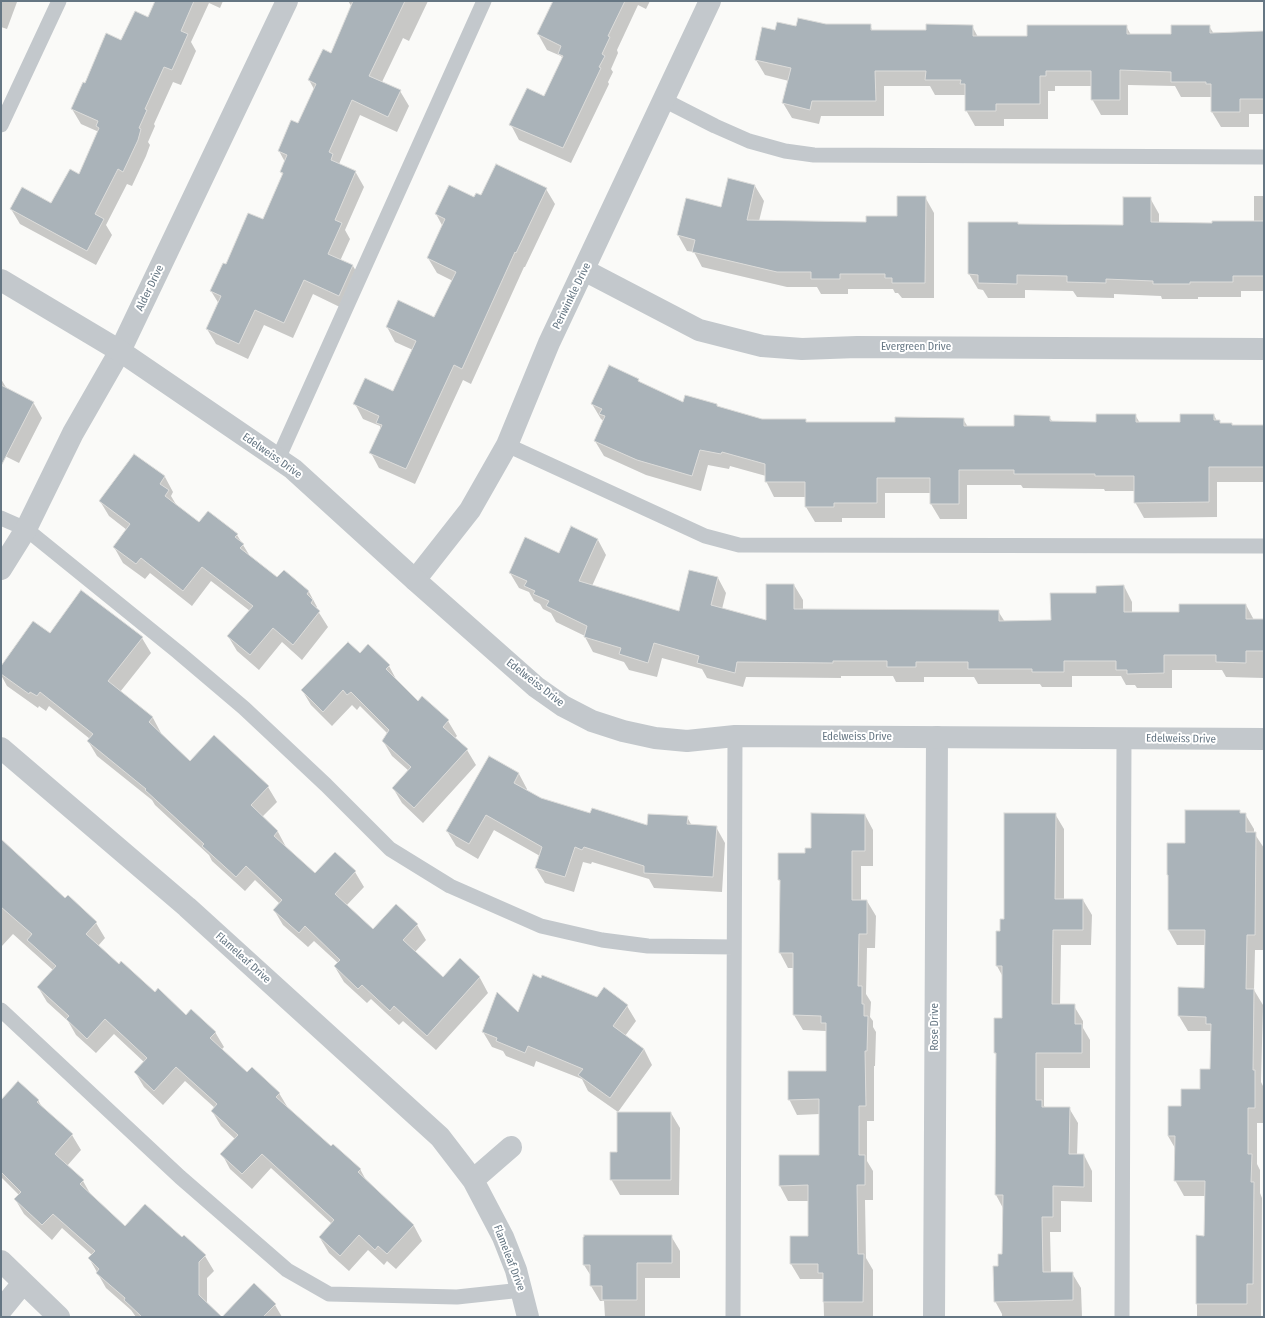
<!DOCTYPE html>
<html>
<head>
<meta charset="utf-8">
<style>
  body { margin:0 }
  #map { position:relative; width:1265px; height:1318px; overflow:hidden; background:#fafaf8; font-family:"Fira Sans Condensed",sans-serif }
  canvas { display:block }
  .frame { position:absolute; inset:0; border:2px solid #657683; pointer-events:none }
</style>
</head>
<body>
<div id="map">
<canvas width="1265" height="1318"></canvas>
<div class="frame"></div>
</div>
<script>
const ctx = document.querySelector('canvas').getContext('2d');
ctx.lineJoin = 'round';
function fill(path, color) { ctx.fillStyle = color; ctx.fill(path, 'evenodd'); }
const shape = rows => new Path2D(rows.map(r => 'M' + r).join(''));
function strokePath(path, color, width, dash) { ctx.strokeStyle = color; ctx.lineWidth = width; ctx.lineCap = dash ? 'butt' : 'round'; ctx.setLineDash(dash || []); ctx.stroke(path); }
function write(font, color, halo, rows, align = 'center') {
  ctx.font = font + ' "Fira Sans Condensed",sans-serif'; ctx.lineWidth = 4; ctx.setLineDash([]); ctx.textBaseline = 'middle'; ctx.strokeStyle = halo; ctx.fillStyle = color; for (const [text, x, y, turn = 0] of rows) {
    ctx.save(); ctx.translate(x, y); ctx.rotate((+turn || 0) * Math.PI / 180); ctx.textAlign = isNaN(turn) ? turn : align; if (halo) ctx.strokeText(text, 0, 0); ctx.fillText(text, 0, 0); ctx.restore();
  }
}
const shadow = shape([
  [1,1,17,2,7,29,1,27],
  [156,1,223,1,220,8,209,3,191,42,196,51,181,85,173,82,154,124,155,126,148,142,150,145,146,156,132,186,127,184,106,225,112,235,96,265,20,224,11,209,52,204,79,175,99,132,81,124,72,109,86,84,122,42,148,18],
  [348,1,428,1,409,41,403,38,382,82,400,91,409,106,397,132,360,115,339,164,355,171,364,187,345,230,350,239,340,261,353,266,362,281,348,311,313,294,293,338,264,325,248,359,216,344,207,329,219,304,211,291,226,266,263,221,283,176,281,172,285,162,279,151,298,124,314,89,309,80,331,54,352,7],
  [575,1,650,1,646,9,638,5,617,50,618,53,611,69,613,72,608,82,609,84,571,163,519,140,511,125,544,98,563,59,561,56,547,50,538,34],
  [826,26,870,26,873,31,927,31,972,26,978,37,1028,37,1126,26,1131,35,1172,35,1209,26,1214,34,1264,31,1264,114,1249,114,1249,127,1221,127,1212,112,1212,97,1181,97,1175,86,1128,85,1128,115,1101,115,1092,99,1092,86,1055,86,1055,91,1048,91,1048,119,1004,119,1004,126,975,126,966,110,966,95,935,95,930,86,884,86,884,116,821,116,819,124,792,118,783,103,789,81,765,75,756,60,775,31,796,28],
  [729,180,755,186,764,201,759,221,867,223,898,217,925,197,934,213,934,298,902,298,898,293,895,293,893,289,848,289,848,294,821,294,817,287,787,287,702,267,694,252,687,251,678,235,722,208],
  [546,189,555,204,525,267,524,267,471,384,463,380,415,484,379,468,371,453,381,430,380,426,363,419,355,404,393,392,413,350,395,342,387,327,435,318,453,281,437,273,428,258,443,227,436,214,474,198,482,196],
  [1254,196,1264,196,1264,291,1241,291,1241,297,1198,297,1198,299,1162,299,1161,296,1114,294,1114,298,1077,297,1073,291,1025,290,1025,298,988,298,983,290,978,289,969,274,969,223,1018,225,1124,226,1150,198,1159,214,1159,223,1213,224,1254,222],
  [1,379,7,389,33,402,42,418,19,463,1,454],
  [638,380,640,383,684,403,717,405,718,407,762,420,807,423,896,423,963,419,968,427,1015,427,1049,417,1053,422,1097,423,1135,415,1140,423,1181,423,1214,415,1217,421,1219,421,1221,424,1232,424,1233,426,1264,426,1264,482,1217,482,1217,517,1144,518,1135,502,1135,491,1105,491,1104,489,1023,488,1021,485,967,485,967,519,940,519,931,504,931,493,885,493,885,518,842,518,842,522,815,522,806,507,806,497,774,497,766,481,766,476,730,466,729,469,708,465,701,491,646,475,604,456,595,441,604,421,601,419,592,404],
  [134,455,165,477,173,492,171,496,177,506,199,523,237,535,251,558,277,579,284,571,309,592,317,607,316,608,328,627,302,660,282,642,259,670,237,651,228,636,250,611,211,581,192,606,150,573,145,579,123,563,114,547,127,530,109,516,100,501],
  [598,540,606,555,592,586,679,612,718,578,726,593,722,609,767,621,794,585,803,600,803,610,998,611,1005,622,1052,621,1097,594,1124,586,1132,602,1132,613,1180,613,1246,605,1254,620,1264,620,1264,678,1226,677,1222,670,1172,670,1172,688,1137,688,1135,685,1126,685,1121,676,1072,676,1072,687,1042,687,1040,684,978,684,974,677,924,677,924,682,896,682,893,676,841,676,841,678,746,677,743,687,707,678,702,669,662,658,657,677,629,670,624,662,593,652,585,637,585,636,556,622,551,613,543,609,540,604,534,601,529,592,519,588,510,573],
  [51,634,142,638,151,653,120,692,153,718,161,733,160,734,190,762,214,736,268,787,277,802,262,817,278,832,286,847,315,874,355,872,364,887,346,906,373,931,396,906,417,925,426,940,415,952,444,978,460,960,480,978,488,993,436,1050,403,1021,399,1025,371,999,367,1003,344,982,335,967,338,963,314,941,308,947,283,925,274,910,280,904,255,880,245,891,212,861,209,855,155,805,152,800,97,756,88,741,90,739,49,706,46,711,39,706,38,708,7,686,1,675,1,668],
  [360,654,389,666,397,681,418,703,448,721,457,736,454,739,467,750,476,765,423,823,402,803,393,788,409,771,392,756,383,741,388,734,360,706,357,710,352,705,332,726,311,705,302,690],
  [489,757,519,774,527,789,526,791,541,799,591,814,648,827,687,817,692,826,716,827,725,843,722,892,654,888,649,879,592,862,591,864,583,862,574,892,545,883,536,868,540,856,494,830,478,859,456,846,447,831],
  [1239,811,1241,814,1245,814,1254,829,1254,833,1264,848,1263,950,1255,950,1254,990,1263,1005,1261,1082,1263,1086,1263,1123,1257,1123,1257,1164,1260,1170,1260,1193,1262,1198,1261,1317,1197,1317,1197,1236,1205,1237,1206,1196,1184,1196,1175,1180,1175,1148,1168,1136,1169,1107,1182,1107,1201,1090,1211,1070,1211,1031,1188,1031,1179,1016,1205,989,1205,945,1177,945,1168,929,1169,878,1168,875,1168,844,1186,844],
  [1055,814,1064,829,1064,900,1083,900,1092,915,1091,945,1061,945,1060,1006,1074,1006,1083,1021,1083,1028,1090,1040,1090,1068,1044,1068,1044,1106,1046,1108,1069,1108,1078,1123,1077,1155,1084,1155,1092,1171,1092,1202,1061,1201,1061,1232,1050,1232,1051,1273,1072,1273,1081,1288,1082,1317,1002,1317,1002,1314,995,1301,999,1267,1003,1255,1004,1210,996,1195,997,1055,995,1053,1003,1019,1003,977,997,966,997,932,1001,932,1005,920],
  [865,815,873,830,873,866,861,866,861,901,867,901,876,916,875,948,867,948,866,994,871,1002,870,1017,873,1021,873,1027,876,1032,875,1066,874,1066,874,1121,867,1121,867,1161,873,1171,873,1200,865,1200,866,1258,873,1270,873,1317,824,1317,823,1279,800,1279,791,1264,791,1237,809,1237,809,1201,788,1201,780,1186,820,1156,820,1114,797,1115,789,1099,827,1072,826,1031,803,1030,794,1015,794,968,788,968,780,953,781,883,779,880,812,849],
  [1,848,96,923,105,938,98,946,119,965,155,993,186,1016,215,1032,224,1047,221,1050,247,1073,279,1093,288,1108,331,1148,360,1169,367,1182,414,1226,422,1241,396,1269,387,1261,384,1265,368,1250,349,1271,329,1253,320,1238,332,1224,271,1168,252,1189,230,1169,222,1154,235,1139,221,1126,212,1111,215,1108,185,1081,163,1105,144,1087,135,1072,144,1062,114,1034,96,1053,76,1035,68,1021,47,1002,38,987,53,970,13,934,1,947],
  [597,998,627,1006,636,1021,625,1036,644,1049,652,1065,618,1112,588,1091,582,1079,536,1061,534,1067,506,1056,503,1051,492,1047,483,1032,519,1014],
  [1,1099,2,1100,38,1100,43,1109,72,1135,81,1150,67,1166,83,1181,92,1197,125,1227,182,1239,205,1256,214,1271,207,1278,207,1304,221,1317,136,1317,131,1310,106,1288,89,1258,92,1255,62,1228,52,1240,24,1214,15,1199,19,1195,1,1177],
  [671,1113,680,1128,679,1195,620,1195,611,1179,618,1153],
  [671,1236,680,1251,680,1278,645,1278,645,1317,605,1317,604,1301,600,1301,591,1286,591,1276,584,1265],
  [275,1305,282,1317,223,1317]
]);
const building = shape([
  [155,1,194,1,181,31,188,34,172,70,164,67,145,109,147,110,139,128,141,129,138,140,123,172,118,169,95,214,104,219,87,251,10,209,22,187,51,203,70,169,79,174,99,128,96,126,98,121,71,109,83,82,85,83,106,33,121,40,135,11,148,17,155,1],
  [353,1,405,1,369,76,401,90,388,117,352,100,329,152,333,154,331,160,356,171,335,220,342,223,328,254,353,265,339,296,304,280,284,323,255,310,239,344,206,329,221,296,210,291,223,263,226,264,248,213,263,219,283,173,280,172,287,155,278,151,291,120,298,123,316,84,308,80,323,49,331,53,353,1],
  [553,1,625,1,608,36,610,37,602,54,605,56,599,67,601,68,563,148,509,125,527,88,544,96,563,56,558,54,561,46,537,34,553,1],
  [798,18,826,24,871,24,871,30,926,30,926,24,973,25,973,36,1027,36,1027,25,1127,25,1127,34,1171,34,1171,25,1210,25,1210,33,1264,31,1264,99,1240,99,1240,112,1211,112,1211,84,1206,84,1206,82,1171,82,1171,72,1120,70,1120,100,1091,100,1091,71,1046,71,1046,76,1040,76,1040,104,996,104,996,111,965,111,965,84,960,84,961,80,925,80,926,71,875,71,876,101,812,101,810,110,782,103,791,68,755,60,762,27,775,30,777,22,796,26,798,18],
  [496,164,547,188,516,253,515,252,462,369,454,365,406,469,369,453,382,425,376,423,379,416,353,404,365,378,393,391,416,341,386,327,398,300,434,317,456,272,427,258,445,219,435,214,449,185,474,197,476,193,481,195,496,164],
  [728,178,755,185,747,220,866,222,866,216,897,216,897,196,926,196,925,283,892,283,892,278,885,278,885,274,840,274,840,279,811,279,811,272,777,272,692,252,695,240,677,235,686,198,721,207,728,178],
  [1123,197,1151,197,1151,222,1212,223,1212,221,1264,221,1264,276,1233,276,1233,282,1190,282,1190,284,1153,284,1153,281,1106,279,1106,283,1067,282,1067,276,1017,275,1017,284,978,283,978,275,968,274,968,222,1018,222,1018,224,1123,225,1123,197],
  [609,365,639,379,638,381,683,402,685,395,717,404,717,406,762,419,806,419,806,422,895,422,895,417,964,418,964,426,1014,426,1014,415,1050,416,1050,421,1096,422,1096,414,1136,414,1136,422,1180,422,1180,414,1214,414,1214,420,1220,420,1220,423,1232,423,1232,425,1264,425,1264,467,1209,467,1209,502,1134,503,1134,476,1095,476,1095,474,1014,474,1014,470,959,470,959,504,930,504,930,478,877,478,877,503,834,503,834,507,805,507,805,482,765,482,765,464,722,452,721,454,700,450,692,476,637,460,594,441,605,416,599,414,602,409,591,404,609,365],
  [1,385,34,402,1,466,1,385],
  [134,454,165,476,160,484,169,490,165,496,199,522,208,511,238,534,235,537,244,544,240,548,277,577,284,570,309,591,307,594,313,600,311,603,320,611,293,645,273,628,250,655,227,636,253,606,202,567,183,591,141,558,136,564,113,547,130,524,99,501,134,454],
  [571,526,598,539,579,581,679,611,689,570,718,577,711,605,766,620,766,584,794,584,794,609,999,610,999,621,1051,620,1050,593,1096,593,1096,586,1124,585,1124,612,1179,612,1179,604,1246,604,1246,619,1264,619,1264,651,1246,651,1246,663,1216,662,1216,655,1164,655,1164,673,1127,674,1127,670,1116,670,1116,661,1064,661,1064,672,1032,672,1032,669,968,669,968,662,916,662,916,667,887,667,887,661,833,661,833,663,737,662,735,673,697,663,699,656,654,643,648,663,619,654,621,648,584,637,587,626,546,606,549,601,533,594,535,591,524,586,527,581,509,573,525,537,559,553,571,526],
  [81,590,143,637,108,681,153,717,149,722,190,761,214,735,269,786,251,805,278,831,274,836,315,873,335,852,356,871,335,894,373,929,396,904,418,924,403,940,443,977,460,958,480,977,427,1036,394,1006,390,1011,362,985,358,989,334,966,340,960,305,926,299,933,273,910,282,900,246,866,236,877,202,846,204,844,145,790,146,789,87,741,93,734,40,692,37,696,30,692,29,694,1,674,1,666,33,621,50,633,81,590],
  [348,642,360,653,368,644,390,665,386,669,418,701,422,696,449,720,443,727,468,749,414,808,392,788,411,767,382,741,389,730,351,692,347,695,343,690,323,712,301,690,348,642],
  [489,756,519,773,514,783,541,798,590,813,592,808,647,825,648,814,688,816,687,824,717,826,713,877,644,873,644,866,584,847,582,850,575,847,565,877,535,868,542,847,486,815,469,844,446,831,489,756],
  [1185,810,1240,810,1240,813,1246,813,1246,832,1256,832,1255,935,1247,935,1246,989,1254,989,1253,1070,1255,1070,1255,1108,1248,1108,1248,1154,1252,1154,1251,1182,1254,1182,1253,1284,1247,1284,1247,1304,1196,1304,1196,1235,1204,1236,1205,1181,1174,1181,1175,1136,1168,1136,1168,1106,1181,1106,1181,1089,1200,1089,1200,1069,1210,1069,1211,1024,1206,1024,1206,1017,1178,1016,1178,987,1204,988,1205,930,1168,930,1168,875,1167,875,1167,843,1185,843,1185,810],
  [811,813,865,814,865,851,852,851,852,900,867,900,867,934,859,934,858,986,862,986,862,1004,864,1004,864,1016,868,1016,867,1051,865,1051,866,1106,859,1106,859,1155,865,1155,865,1185,857,1185,858,1254,864,1254,863,1302,823,1302,823,1273,818,1273,818,1264,790,1264,790,1236,808,1236,808,1185,779,1186,779,1155,819,1155,819,1099,788,1100,788,1071,826,1071,826,1023,821,1023,821,1016,793,1015,793,953,779,953,780,880,778,880,778,853,805,853,805,848,811,848,811,813],
  [1004,813,1056,813,1055,899,1083,899,1083,930,1053,930,1052,1004,1075,1004,1075,1024,1082,1024,1082,1053,1036,1053,1036,1100,1042,1100,1042,1107,1070,1107,1069,1154,1084,1154,1084,1187,1053,1186,1053,1217,1042,1217,1043,1272,1073,1272,1073,1300,994,1302,993,1266,998,1266,998,1254,1002,1254,1003,1195,995,1195,996,1053,994,1053,994,1018,1002,1018,1002,966,996,966,996,931,1000,931,1000,919,1004,919,1004,813],
  [1,839,65,898,68,895,97,922,86,934,119,964,121,961,155,992,158,988,186,1015,191,1009,216,1032,210,1038,247,1072,252,1067,280,1093,276,1097,331,1146,333,1144,361,1169,358,1172,414,1225,387,1254,378,1246,375,1250,359,1235,340,1256,319,1237,334,1220,262,1154,242,1174,220,1154,238,1135,211,1111,217,1104,176,1067,154,1091,134,1072,147,1058,105,1019,87,1039,66,1019,69,1016,37,987,56,966,27,940,32,934,1,907,1,839],
  [533,974,541,978,542,975,597,997,604,987,628,1005,613,1026,644,1049,610,1098,578,1075,583,1069,528,1046,525,1053,496,1041,497,1038,482,1032,497,992,518,1012,533,974],
  [18,1081,39,1100,37,1102,73,1134,55,1154,84,1180,80,1184,125,1226,145,1204,182,1237,184,1235,206,1255,199,1262,199,1295,222,1317,254,1283,276,1304,263,1317,142,1317,124,1300,125,1298,96,1273,99,1269,88,1258,95,1251,53,1214,42,1225,14,1199,21,1192,1,1172,1,1100,18,1081],
  [617,1112,671,1112,671,1180,610,1180,610,1152,617,1152,617,1112],
  [584,1235,672,1235,672,1263,637,1263,637,1300,602,1300,602,1286,590,1286,590,1265,583,1265,583,1237,584,1237,584,1235]
]);
const service = shape([
  [664,100,715,126,749,141,785,151,814,155,1264,157],
  [1,125,59,1],
  [507,445,705,536,739,545,1264,546],
  [278,459,484,1],
  [1,518,26,529,178,652,244,708,326,785,390,849,450,886,541,926,602,940,648,946,734,947],
  [1,1010,180,1177,287,1270,329,1294,457,1297,522,1290],
  [733,1317,735,736],
  [1122,1317,1124,738]
]);
const minor = shape([
  [584,270,699,330,762,346,802,349,857,347,1264,349],
  [1,569,26,529,73,433,120,351,287,1],
  [415,580,470,510,507,445,549,343,710,1],
  [1,748,187,907,440,1137,473,1180,503,1237,516,1270,528,1317],
  [473,1180,511,1147],
  [1,1261,59,1317],
  [1,1310,23,1283],
  [934,1317,937,737]
]);
const tertiary = shape([
  [1,280,120,351,293,469,415,580,536,687,563,706,592,721,623,731,655,738,687,741,735,736,1264,739]
]);
const streetNames = [
  ["Alder Drive",150,288,-64],
  ["Periwinkle Drive",572,296,-64],
  ["Evergreen Drive",916,347],
  ["Edelweiss Drive",272,456,35],
  ["Edelweiss Drive",535,683,38],
  ["Edelweiss Drive",857,737],
  ["Edelweiss Drive",1181,739,1],
  ["Flameleaf Drive",243,958,42],
  ["Rose Drive",935,1027,-90],
  ["Flameleaf Drive",509,1258,69]
];
fill(shadow, '#0003');
fill(building, '#aab3b9');
strokePath(building, '#dcdcda', 1);
strokePath(service, '#c3c8cc', 15);
strokePath(minor, '#c3c8cc', 22);
strokePath(tertiary, '#c3c8cc', 22);
write('11px', '#657683', '#fff', streetNames);
</script>
</body>
</html>
